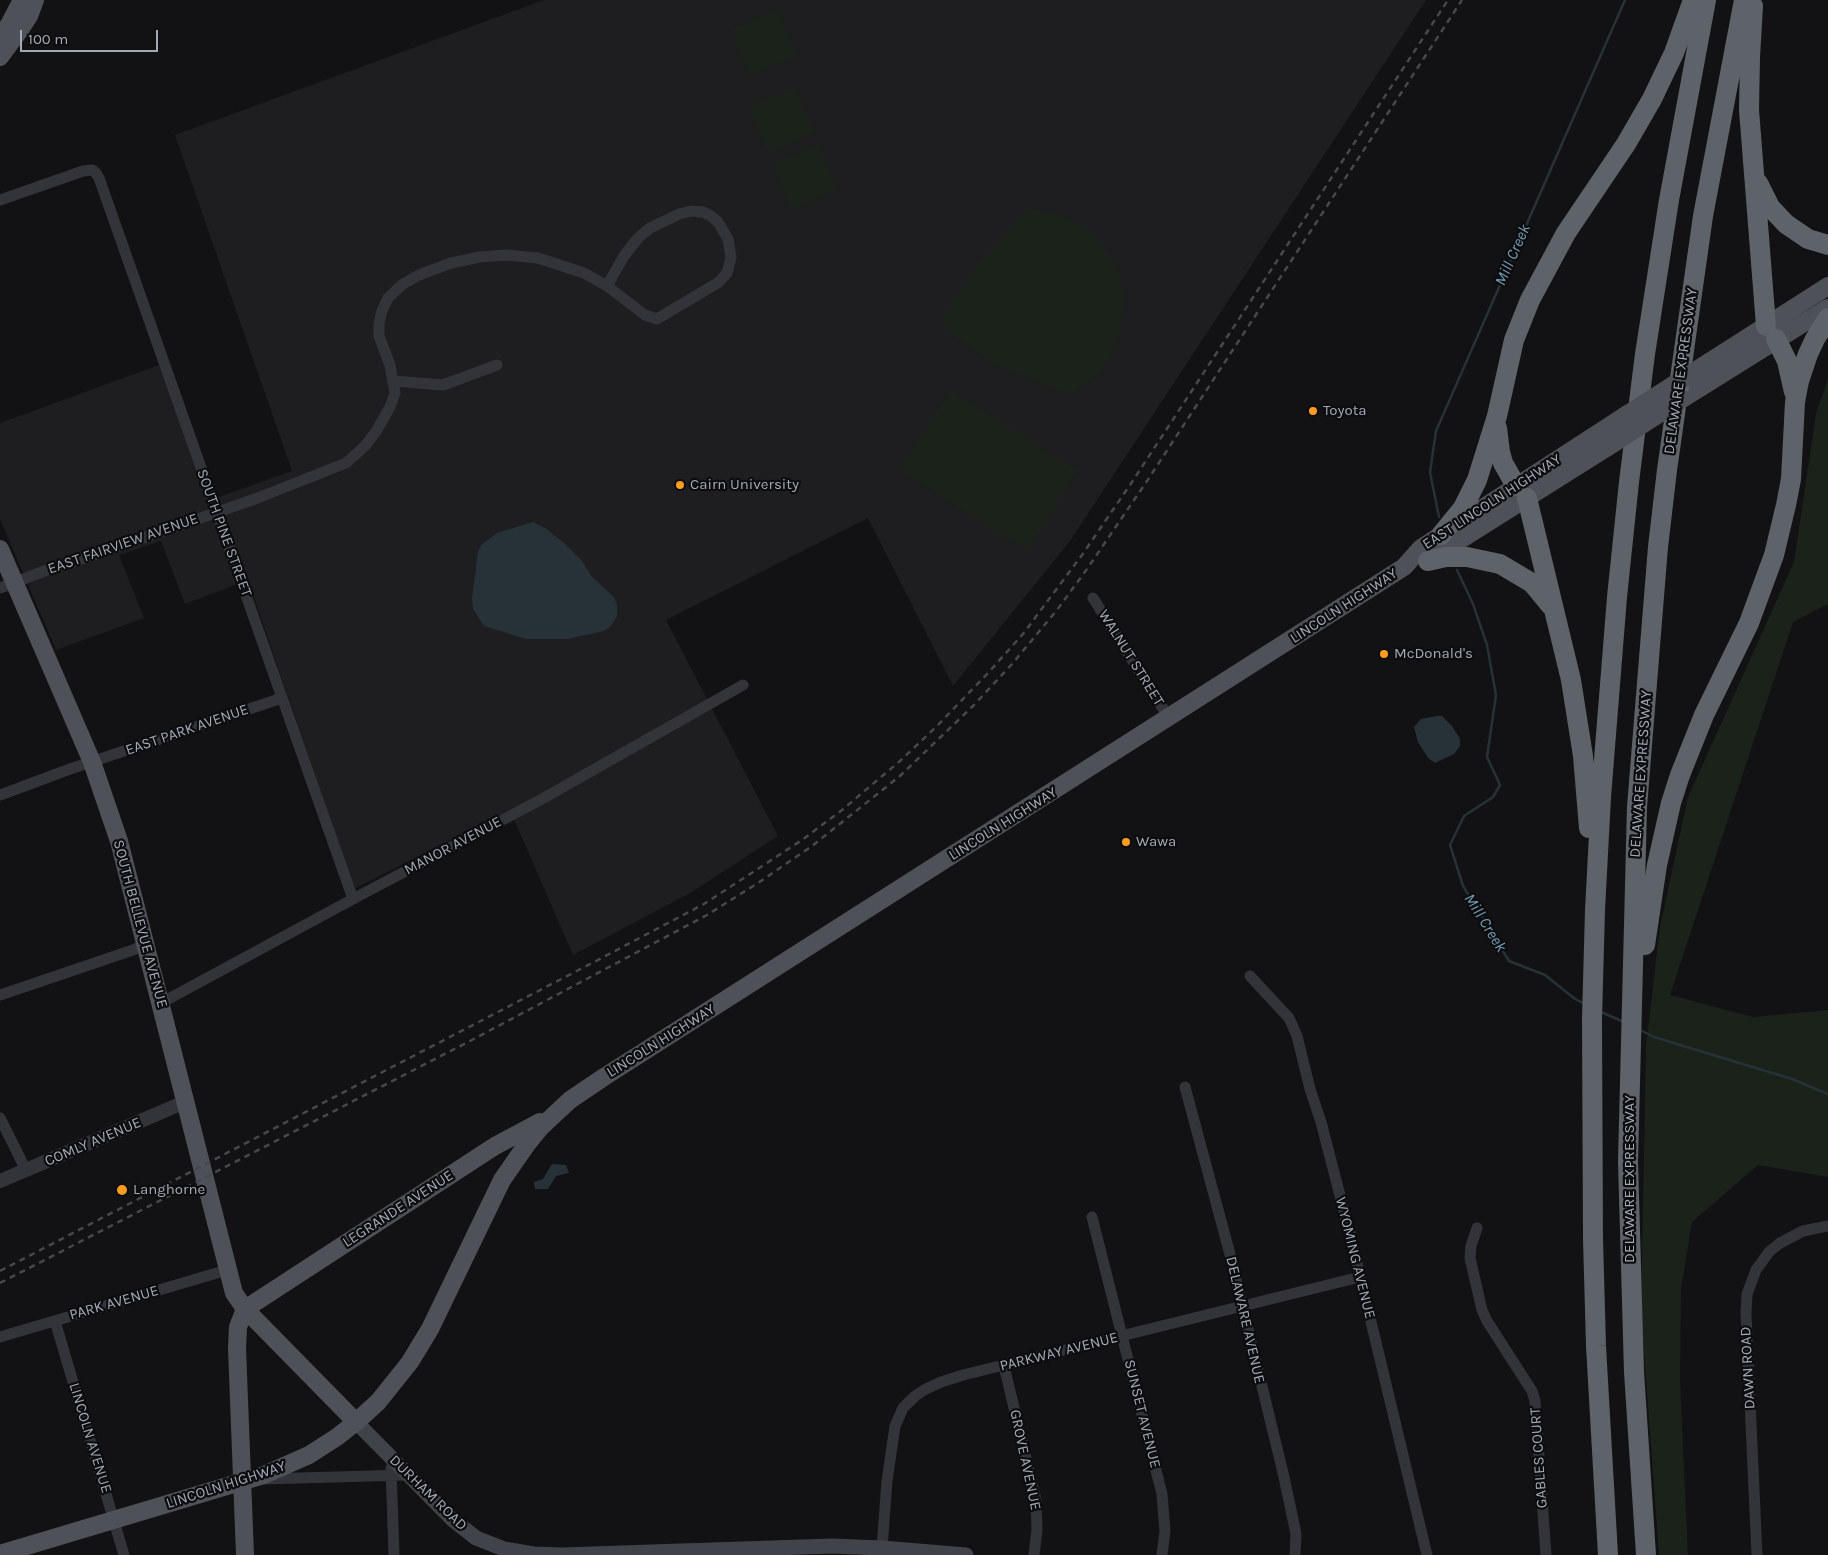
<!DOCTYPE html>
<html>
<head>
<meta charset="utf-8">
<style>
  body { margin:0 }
  #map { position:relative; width:1828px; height:1555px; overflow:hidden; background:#121214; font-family:Karla,sans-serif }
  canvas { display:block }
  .scale { position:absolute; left:20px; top:30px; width:138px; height:22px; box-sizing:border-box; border:2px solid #a2aab6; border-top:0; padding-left:6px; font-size:15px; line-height:18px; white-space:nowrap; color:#a2aab6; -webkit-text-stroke:4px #0d0d0f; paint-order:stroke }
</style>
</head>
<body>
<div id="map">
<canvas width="1828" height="1555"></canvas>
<div class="scale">100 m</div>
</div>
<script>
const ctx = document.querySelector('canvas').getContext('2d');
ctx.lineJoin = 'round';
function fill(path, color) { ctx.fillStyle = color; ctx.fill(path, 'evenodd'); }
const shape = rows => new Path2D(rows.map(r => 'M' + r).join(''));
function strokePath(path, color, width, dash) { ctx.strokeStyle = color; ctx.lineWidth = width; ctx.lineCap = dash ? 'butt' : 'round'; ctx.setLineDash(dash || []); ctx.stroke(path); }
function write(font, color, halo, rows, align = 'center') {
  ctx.font = font + ' Karla,sans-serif'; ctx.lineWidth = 4.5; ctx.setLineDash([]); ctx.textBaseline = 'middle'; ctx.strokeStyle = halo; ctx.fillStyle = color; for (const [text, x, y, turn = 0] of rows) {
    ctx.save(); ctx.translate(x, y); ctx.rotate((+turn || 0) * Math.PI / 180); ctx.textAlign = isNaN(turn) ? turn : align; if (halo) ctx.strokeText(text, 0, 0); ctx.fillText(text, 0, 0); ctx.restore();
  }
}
const built = shape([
  [544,0,1426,0,1070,541,953,686,868,518,666,620,778,836,692,892,573,955,510,810,354,889,248,580,185,604,161,541,119,555,144,618,56,650,0,519,0,423,159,365,213,499,292,471,175,135]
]);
const green = shape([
  [777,9,797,56,750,75,730,29],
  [795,87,815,133,768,153,748,106],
  [818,144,838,190,791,210,772,163],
  [1029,209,1035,209,1059,214,1083,226,1098,240,1111,258,1120,276,1124,295,1123,317,1118,336,1108,360,1094,378,1074,392,1066,394,997,366,948,332,943,317,976,266],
  [1828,379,1828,604,1793,622,1670,995,1753,1017,1828,1010,1828,1177,1758,1165,1692,1222,1681,1290,1680,1381,1688,1555,1659,1555,1641,1311,1646,1046,1660,927,1688,797,1794,562,1816,414],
  [951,390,1078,471,1027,551,899,470]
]);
const water = shape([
  [533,522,545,528,564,543,582,561,592,577,614,597,617,605,617,616,611,626,604,631,567,639,526,639,484,626,473,609,472,599,478,552,481,545,497,533],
  [1437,716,1442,716,1452,726,1460,739,1460,746,1454,754,1435,763,1428,758,1418,742,1414,727,1421,719],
  [552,1164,566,1165,569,1173,556,1176,548,1189,535,1189,534,1182,543,1179]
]);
const stream = shape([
  [1439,517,1430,472,1436,431,1625,0],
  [1457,570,1473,604,1487,645,1496,695,1487,757,1500,785,1493,797,1464,816,1450,845,1463,886,1509,961,1545,975,1575,999,1585,1004],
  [1599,1011,1624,1022],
  [1640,1030,1654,1037,1792,1079,1828,1094]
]);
const minor = shape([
  [0,200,83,171,92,170,96,173,99,178,353,899],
  [394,381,443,385,497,365],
  [0,588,47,570,94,555,255,499,346,463,365,446,377,430,390,407,395,393,390,365,379,336,379,323,382,311,388,298,403,284,419,275,451,263,480,257,506,255,538,258,584,273,607,286,645,315,657,319,719,282,727,273,731,257,728,239,718,222,711,216,703,212,691,211,679,214,650,228,638,238,624,256,607,286],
  [1093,598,1169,718],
  [0,795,70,769,282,698],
  [1250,976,1289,1018,1297,1036,1310,1089,1321,1122,1350,1234,1427,1555],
  [0,995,133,950,146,944],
  [161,1003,353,899,542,799,743,685],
  [1185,1087,1231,1258,1284,1477,1296,1534,1295,1555],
  [0,1118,26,1170],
  [1092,1217,1162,1494,1165,1531,1162,1555],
  [1477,1228,1471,1246,1470,1258,1482,1310,1487,1321,1532,1391,1535,1401,1546,1555],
  [55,1321,124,1555],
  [0,1337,227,1270],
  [1004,1366,1036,1500,1037,1530,1034,1555],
  [391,1468,394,1555],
  [262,1479,407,1475],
  [882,1548,887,1481,895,1426,903,1408,915,1396,924,1390,941,1382,963,1375,1360,1277],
  [1757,1555,1746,1314,1747,1294,1756,1270,1769,1252,1780,1243,1803,1231,1828,1226]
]);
const tertiary = shape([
  [0,1181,185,1102]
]);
const secondary = shape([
  [356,1422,452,1519,476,1538,504,1549,534,1554,562,1555,832,1546,882,1548,966,1555]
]);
const primary = shape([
  [1,36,10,23,22,0],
  [0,57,20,30,29,16,35,0],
  [1709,362,1828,286],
  [1682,399,1828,308],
  [0,549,92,762,119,841,234,1293,245,1309,356,1422],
  [1430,559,1608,447],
  [245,1309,495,1146,540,1122],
  [0,1554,264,1475,309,1455,337,1437,356,1422,378,1402,410,1362,430,1329,502,1180,527,1144,540,1128,570,1100,604,1077,1404,567,1421,548,1626,415],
  [245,1555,237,1348,238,1327,245,1309]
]);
const motorway = shape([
  [1753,6,1750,57,1749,110,1766,326],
  [1758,183,1770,207,1786,224,1808,239,1828,245],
  [1776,339,1787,361,1794,392],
  [1497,428,1500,452,1503,463,1516,486],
  [1527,498,1571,680,1583,756,1589,828],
  [1441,535,1463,508,1477,480,1497,416,1514,340,1530,300,1566,233,1626,144,1652,99,1674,53,1693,0],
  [1428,561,1446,557,1467,557,1500,564,1532,583,1551,606],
  [1645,945,1657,865,1671,803,1680,775,1704,715,1749,623,1774,555,1786,505,1791,479,1795,402,1799,381,1808,354,1815,339,1828,318],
  [1608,1555,1596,1346,1593,1239,1592,1019,1595,910,1601,797,1617,597,1629,482,1645,354,1669,200,1706,0],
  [1646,1555,1634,1372,1628,1161,1637,807,1658,547,1667,470,1703,216,1744,0]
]);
const rail = shape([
  [0,1271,594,962,704,904,802,840,842,810,900,761,936,727,988,673,1023,634,1082,555,1132,482,1448,0],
  [0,1283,470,1041,707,915,758,883,812,846,900,776,974,705,1012,664,1057,610,1087,569,1147,481,1462,0]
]);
const primaryBridge = shape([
  [1626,415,1709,362],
  [1608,447,1682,399]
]);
const markers = [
  [1313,411,5,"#ff9d1e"],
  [680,485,5,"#ff9d1e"],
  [1384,654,5,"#ff9d1e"],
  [1126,842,5,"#ff9d1e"],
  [122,1190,6,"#ff9d1e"]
];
const streetNames = [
  ["DELAWARE EXPRESSWAY",1681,371,-82],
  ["EAST LINCOLN HIGHWAY",1492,502,-33],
  ["SOUTH PINE STREET",224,533,70],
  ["EAST FAIRVIEW AVENUE",123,544,-19],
  ["LINCOLN HIGHWAY",1344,606,-33],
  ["WALNUT STREET",1131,658,58],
  ["EAST PARK AVENUE",187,730,-19],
  ["DELAWARE EXPRESSWAY",1641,774,-86],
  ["LINCOLN HIGHWAY",1003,824,-32],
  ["MANOR AVENUE",453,846,-28],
  ["SOUTH BELLEVUE AVENUE",140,924,75],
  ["LINCOLN HIGHWAY",661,1041,-32],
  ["COMLY AVENUE",93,1142,-23],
  ["DELAWARE EXPRESSWAY",1630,1179,-90],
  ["LEGRANDE AVENUE",398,1209,-33],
  ["WYOMING AVENUE",1355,1258,76],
  ["PARK AVENUE",114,1303,-16],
  ["DELAWARE AVENUE",1245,1320,77],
  ["PARKWAY AVENUE",1059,1352,-14],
  ["DAWN ROAD",1748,1368,-93],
  ["SUNSET AVENUE",1142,1414,76],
  ["LINCOLN AVENUE",90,1438,73],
  ["GABLES COURT",1539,1458,-94],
  ["GROVE AVENUE",1025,1460,78],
  ["LINCOLN HIGHWAY",226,1485,-18],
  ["DURHAM ROAD",428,1493,44]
];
const poiNames = [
  ["Toyota",1323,411],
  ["Cairn University",690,485],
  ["McDonald's",1394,654],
  ["Wawa",1136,842],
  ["Langhorne",133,1190]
];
const waterNames = [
  ["Mill Creek",1513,255,-66],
  ["Mill Creek",1485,923,58]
];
fill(built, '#1e1e21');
fill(green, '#1a221a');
fill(water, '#273238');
strokePath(stream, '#273238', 2.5);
strokePath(minor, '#333439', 11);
strokePath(tertiary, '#333439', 14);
strokePath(secondary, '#404349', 15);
strokePath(primary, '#4e5158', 18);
strokePath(motorway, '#5e636a', 20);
strokePath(rail, '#45484e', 2.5, [6, 5]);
strokePath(primaryBridge, '#4e5158', 18);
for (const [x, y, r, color] of markers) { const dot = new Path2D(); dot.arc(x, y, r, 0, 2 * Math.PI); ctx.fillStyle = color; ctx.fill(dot); strokePath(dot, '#0d0d0f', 2); }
write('15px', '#a2aab6', '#0d0d0f', streetNames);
write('15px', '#a2aab6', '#0d0d0f', poiNames, 'left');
write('italic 16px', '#759db4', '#0d0d0f', waterNames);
</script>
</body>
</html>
